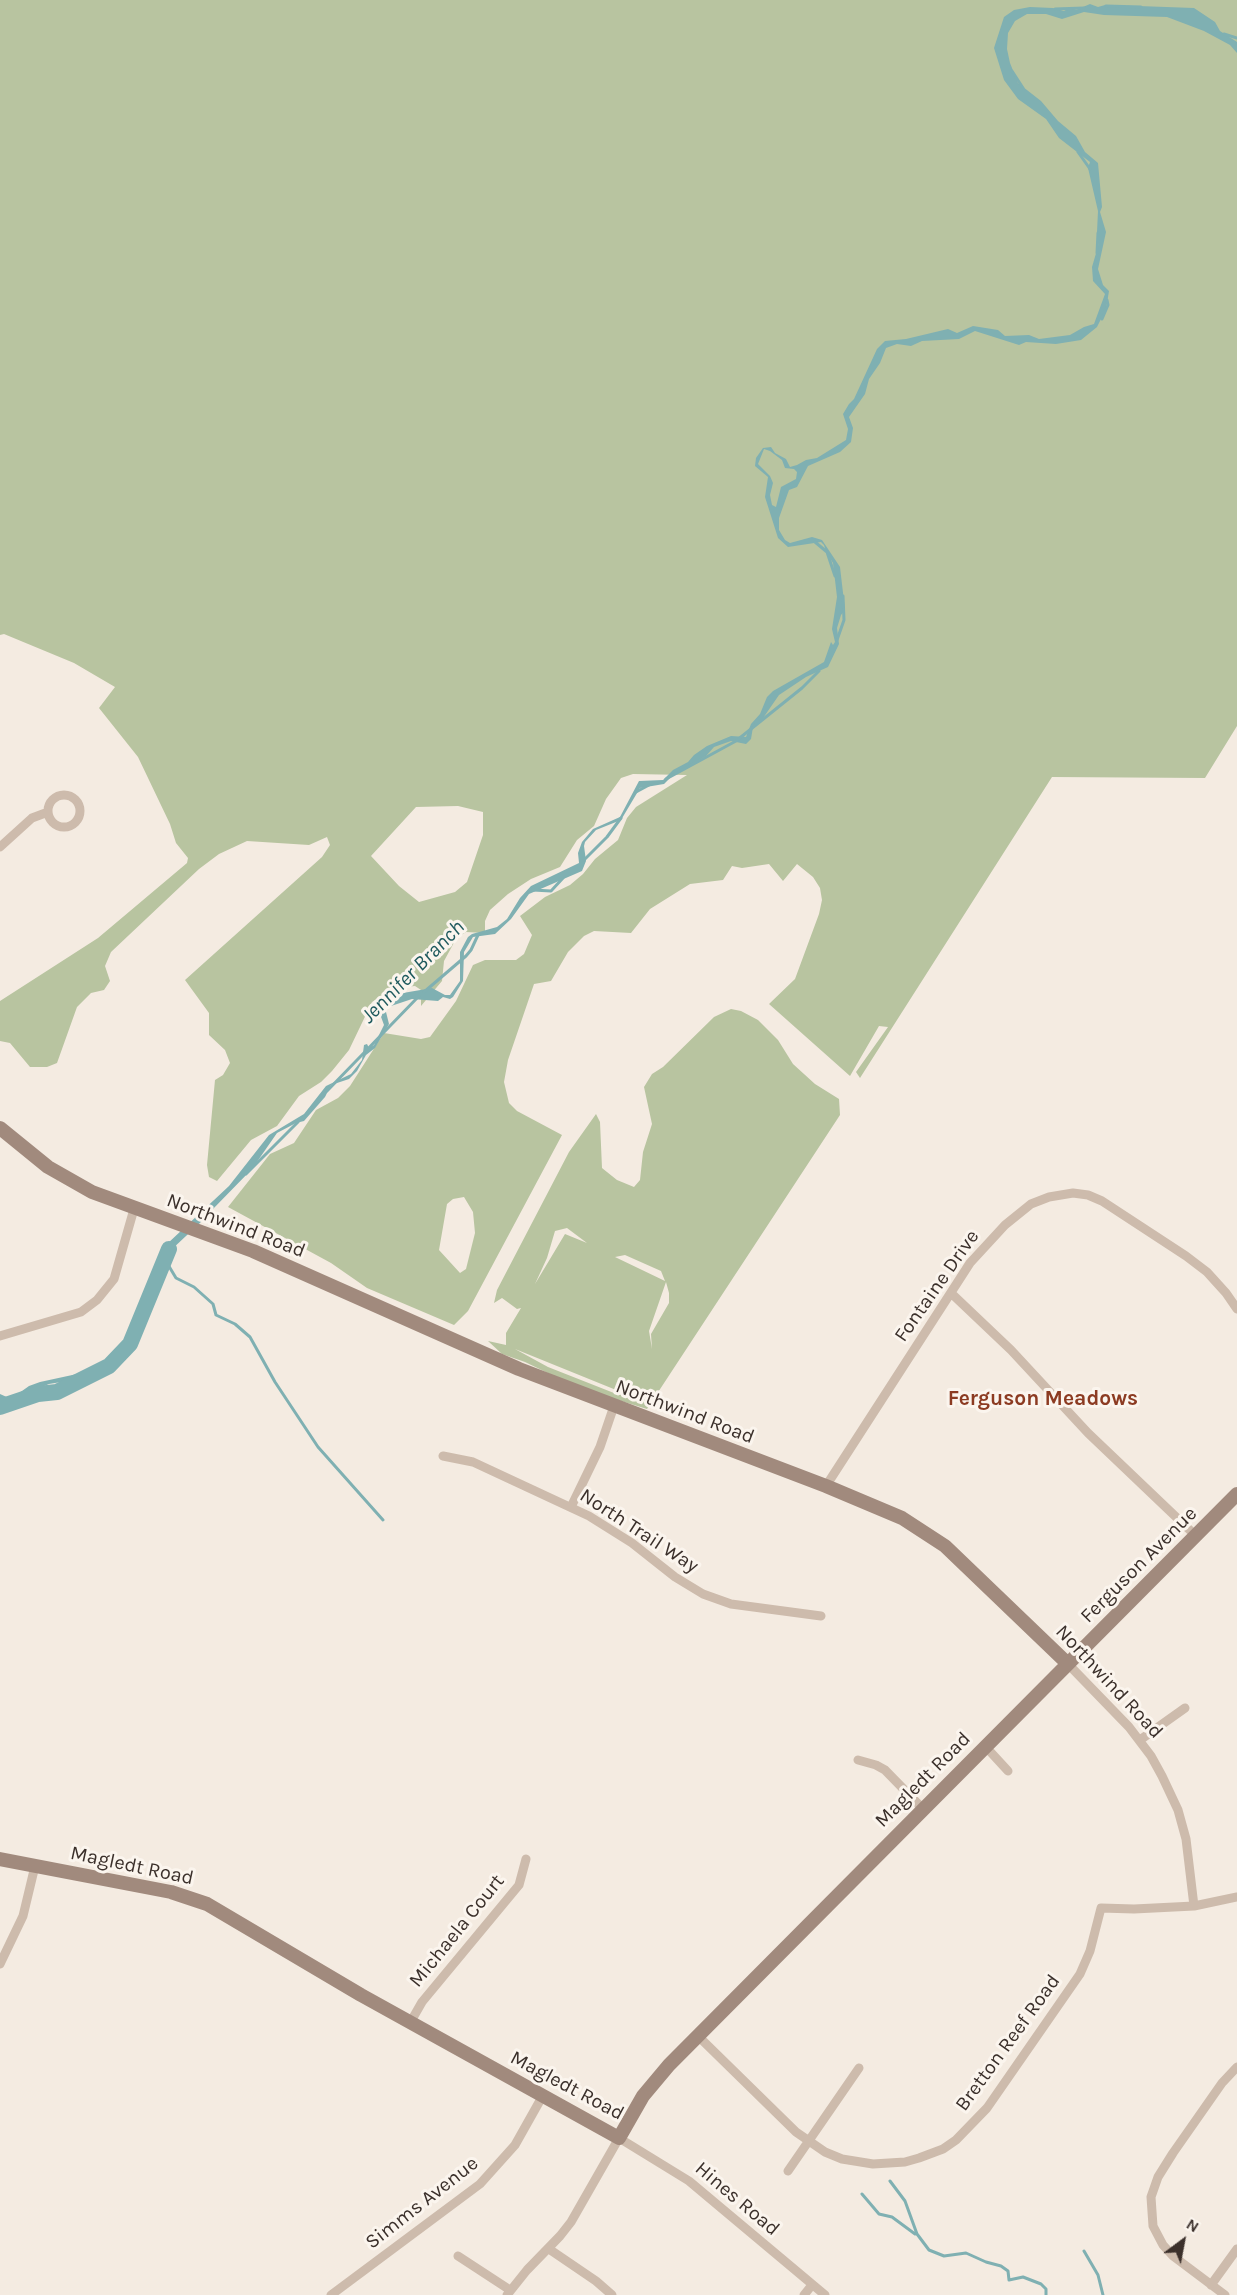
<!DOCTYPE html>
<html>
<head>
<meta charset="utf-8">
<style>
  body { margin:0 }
  #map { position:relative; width:1237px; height:2295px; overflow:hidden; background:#f4ebe1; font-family:Karla,sans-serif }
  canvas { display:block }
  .north { position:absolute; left:1153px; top:2211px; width:60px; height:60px; -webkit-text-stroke:4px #fbf5ee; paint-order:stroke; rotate:32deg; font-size:16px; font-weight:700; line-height:24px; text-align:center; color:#3b302b }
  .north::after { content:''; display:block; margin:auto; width:21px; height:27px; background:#3b302b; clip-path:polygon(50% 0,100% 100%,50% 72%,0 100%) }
</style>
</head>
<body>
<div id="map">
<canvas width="1237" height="2295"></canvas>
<div class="north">N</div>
</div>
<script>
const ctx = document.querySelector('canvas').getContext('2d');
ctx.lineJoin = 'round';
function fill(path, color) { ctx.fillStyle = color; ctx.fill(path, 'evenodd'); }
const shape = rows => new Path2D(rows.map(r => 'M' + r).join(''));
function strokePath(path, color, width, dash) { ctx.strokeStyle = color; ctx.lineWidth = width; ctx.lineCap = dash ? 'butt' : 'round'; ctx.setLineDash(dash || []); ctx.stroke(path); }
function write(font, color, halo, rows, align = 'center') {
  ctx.font = font + ' Karla,sans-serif'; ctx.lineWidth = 6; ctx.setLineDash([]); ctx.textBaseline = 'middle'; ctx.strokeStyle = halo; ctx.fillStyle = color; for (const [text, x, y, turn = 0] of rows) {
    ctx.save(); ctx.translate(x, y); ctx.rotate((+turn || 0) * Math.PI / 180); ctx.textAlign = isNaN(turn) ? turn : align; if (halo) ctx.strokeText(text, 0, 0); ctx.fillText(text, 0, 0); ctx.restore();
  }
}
const green = shape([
  [0,0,1237,0,1237,726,1205,778,1052,777,860,1078,856,1072,888,1027,879,1026,850,1076,769,1004,795,979,819,914,822,900,820,888,813,877,797,864,783,881,769,864,742,868,732,866,723,880,690,884,650,909,631,933,594,931,584,936,568,952,551,981,534,984,508,1060,504,1082,509,1103,517,1111,562,1135,468,1311,454,1325,367,1288,331,1263,228,1207,270,1154,294,1143,316,1110,338,1098,350,1086,384,1033,421,1039,430,1037,456,1001,473,965,485,960,516,960,524,954,532,935,520,916,545,897,570,885,583,874,595,859,618,840,627,818,636,807,687,775,633,774,621,778,606,799,594,826,577,840,560,867,531,879,508,894,490,910,485,921,485,933,466,932,456,939,444,961,442,981,421,1006,421,990,415,986,394,988,372,1002,349,1050,332,1071,321,1082,299,1096,277,1126,251,1140,217,1181,209,1177,207,1165,215,1080,223,1075,230,1063,225,1050,209,1035,209,1013,185,980,322,857,330,845,327,837,309,845,247,841,219,854,199,869,111,952,105,966,110,981,104,990,91,993,77,1007,57,1063,47,1067,30,1067,10,1043,0,1041,0,1001,98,938,187,863,188,858,176,843,170,824,138,757,99,708,115,687,74,663,4,634,0,635],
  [458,806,483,812,483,835,467,882,455,892,419,902,399,886,371,856,416,807],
  [464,1197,473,1212,475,1233,466,1269,460,1273,439,1250,447,1204,453,1199],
  [731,1009,741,1011,758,1020,778,1040,793,1064,815,1084,839,1099,840,1115,647,1409,579,1388,525,1362,502,1354,488,1341,506,1345,506,1333,521,1308,517,1309,502,1298,494,1303,497,1290,569,1152,596,1114,600,1122,602,1168,617,1180,634,1187,640,1180,643,1152,652,1124,644,1087,652,1074,663,1067,714,1017],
  [567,1228,587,1243,565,1234,535,1284,547,1258,555,1231],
  [625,1255,661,1271,665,1281,615,1257],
  [666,1282,669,1293,669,1303,651,1334,652,1349,649,1331],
  [515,1349,626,1394,627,1394,619,1395,548,1367]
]);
const water = shape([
  [1090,4,1098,7,1105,5,1130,8,1138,6,1194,8,1215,22,1220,31,1237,42,1237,53,1230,45,1204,31,1167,17,1104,15,1084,12,1062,19,1046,14,1027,14,1015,21,1008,33,1007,49,1010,63,1018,83,1041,101,1058,121,1076,136,1085,152,1098,163,1102,207,1100,212,1106,232,1098,269,1103,285,1109,291,1106,309,1097,327,1081,340,1056,344,1026,342,1019,345,975,331,959,339,922,341,911,346,897,344,886,348,880,363,869,379,865,394,849,417,853,428,851,442,840,452,808,466,797,487,789,490,779,518,779,530,785,540,790,543,812,537,822,540,840,567,845,610,841,615,837,628,839,644,828,667,806,677,779,695,761,721,753,727,751,739,746,744,731,741,714,747,706,756,673,775,664,784,640,788,621,820,596,830,585,842,584,846,586,861,582,871,529,894,511,919,495,934,473,937,464,952,463,981,453,997,450,999,443,997,438,1001,412,999,385,1008,389,1024,375,1048,366,1055,357,1071,349,1079,331,1085,325,1097,304,1121,296,1123,277,1133,252,1169,212,1210,204,1214,202,1221,170,1251,143,1303,143,1323,135,1342,126,1355,102,1371,86,1378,49,1384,42,1387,32,1395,14,1402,0,1402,0,1394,9,1398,15,1396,29,1386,40,1382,100,1369,109,1356,133,1340,138,1324,140,1304,167,1244,229,1186,269,1135,304,1114,326,1086,351,1074,362,1060,364,1045,367,1044,369,1048,374,1045,384,1025,380,1014,382,1005,403,993,432,988,445,995,450,995,460,981,460,952,468,937,472,934,497,927,507,919,520,898,531,886,579,863,578,853,582,842,593,829,620,817,639,781,663,780,673,770,688,762,694,755,707,746,731,736,746,737,751,724,760,714,767,697,773,691,824,662,831,642,833,645,835,642,832,629,837,597,833,563,826,552,824,545,821,542,788,547,778,538,765,497,768,477,755,466,756,458,763,448,771,447,775,453,786,459,790,467,797,465,806,460,817,458,846,440,848,429,843,414,849,404,854,399,877,349,885,341,906,339,948,329,957,333,973,326,998,330,1005,336,1029,335,1039,339,1070,335,1084,327,1094,324,1105,294,1093,281,1092,267,1099,243,1097,232,1098,211,1088,168,1090,162,1059,138,1046,119,1018,99,1004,80,994,48,1004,17,1014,10,1030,7,1053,8,1064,11,1071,7,1076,10],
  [764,449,770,451,782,460,785,468,794,469,797,472,796,479,781,487,776,507,772,505,770,495,773,483,770,476,758,464]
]);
const stream = shape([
  [1106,6,1141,7],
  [1055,9,1084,8],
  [1224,34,1237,38],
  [1012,71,1023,88],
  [1078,152,1090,169],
  [1097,253,1098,233],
  [1102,319,1108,305,1107,300],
  [815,542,827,552,835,576],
  [837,640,844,620,843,596],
  [666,779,736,741,802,688,819,671],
  [636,792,649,785],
  [584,860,607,837,621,818],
  [533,890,551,891,563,878],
  [424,992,466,956,471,950,478,935],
  [327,1091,419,996],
  [246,1174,298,1122],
  [164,1258,176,1278,194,1287,213,1304,216,1315,235,1324,250,1337,275,1382,318,1447,383,1520],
  [890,2181,905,2201,917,2234,929,2250,944,2256,966,2253,986,2262,1001,2266,1008,2271,1009,2280,1023,2277,1041,2284,1046,2289,1046,2295],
  [862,2194,879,2214,892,2217,915,2234],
  [1084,2251,1098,2275,1103,2295]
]);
const river = shape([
  [0,1407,38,1394,57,1392,109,1366,130,1344,169,1249]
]);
const street = shape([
  '48 811a16 16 0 1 1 32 0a16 16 0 1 1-32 0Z',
  [0,847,32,818,48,812],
  [951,1293,1011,1350,1088,1433,1196,1536],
  [0,1336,81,1312,97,1300,114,1279,134,1209],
  [443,1456,473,1462,589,1516,632,1543,675,1577,703,1594,731,1604,821,1616],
  [826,1486,970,1263,1005,1225,1031,1204,1049,1197,1073,1193,1088,1195,1102,1201,1186,1256,1207,1272,1226,1293,1237,1309],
  [571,1507,600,1447,614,1406],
  [1068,1664,1129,1727,1151,1756,1162,1776,1178,1810,1186,1839,1194,1906],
  [1140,1740,1185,1708],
  [985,1746,1008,1771],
  [858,1760,876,1765,885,1770,923,1809],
  [0,1964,23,1916,35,1866],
  [410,2023,422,2002,519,1885,526,1859],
  [698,2036,796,2132,825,2152,842,2159,873,2164,905,2162,919,2158,943,2149,956,2140,987,2108,1080,1974,1090,1951,1101,1908,1134,1909,1194,1906,1237,1897],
  [788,2171,859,2068],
  [549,2249,596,2281,612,2295],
  [458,2256,510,2290],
  [1211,2285,1237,2249],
  [331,2295,480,2184,515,2145,542,2097],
  [507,2295,527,2270,560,2236,571,2222,619,2138,689,2181,825,2295],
  [804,2295,812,2285],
  [1225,2295,1173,2256,1163,2245,1153,2226,1151,2197,1158,2177,1173,2153,1222,2083,1237,2067]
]);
const secondary = shape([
  [0,1128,48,1167,92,1192,253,1251,519,1369,826,1486,902,1518,945,1546,1068,1664],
  [0,1859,171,1892,207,1904,361,1995,619,2138,643,2096,669,2065,1237,1494]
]);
const streetNames = [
  ["Northwind Road",236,1226,21],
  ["Fontaine Drive",937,1286,-55],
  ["Northwind Road",685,1412,21],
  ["North Trail Way",639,1531,33],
  ["Ferguson Avenue",1139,1565,-45],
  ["Northwind Road",1109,1682,47],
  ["Magledt Road",923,1780,-45],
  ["Magledt Road",132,1866,12],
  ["Michaela Court",457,1931,-51],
  ["Bretton Reef Road",1008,2043,-54],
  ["Magledt Road",567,2086,28],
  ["Hines Road",737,2199,40],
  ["Simms Avenue",422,2203,-38]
];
const waterNames = [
  ["Jennifer Branch",413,972,-45]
];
const neighbourhoodNames = [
  ["Ferguson Meadows",1043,1399]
];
fill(green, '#b8c4a0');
fill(water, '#7fb0b2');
strokePath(stream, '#7fb0b2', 3);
strokePath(river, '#7fb0b2', 16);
strokePath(street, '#cdbbac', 9);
strokePath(secondary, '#a18a7d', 14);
write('20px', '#3b302b', '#fbf5ee', streetNames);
write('italic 21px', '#1f5a5e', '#fbf5ee', waterNames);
write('bold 21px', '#8c3b22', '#fbf5ee', neighbourhoodNames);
</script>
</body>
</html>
